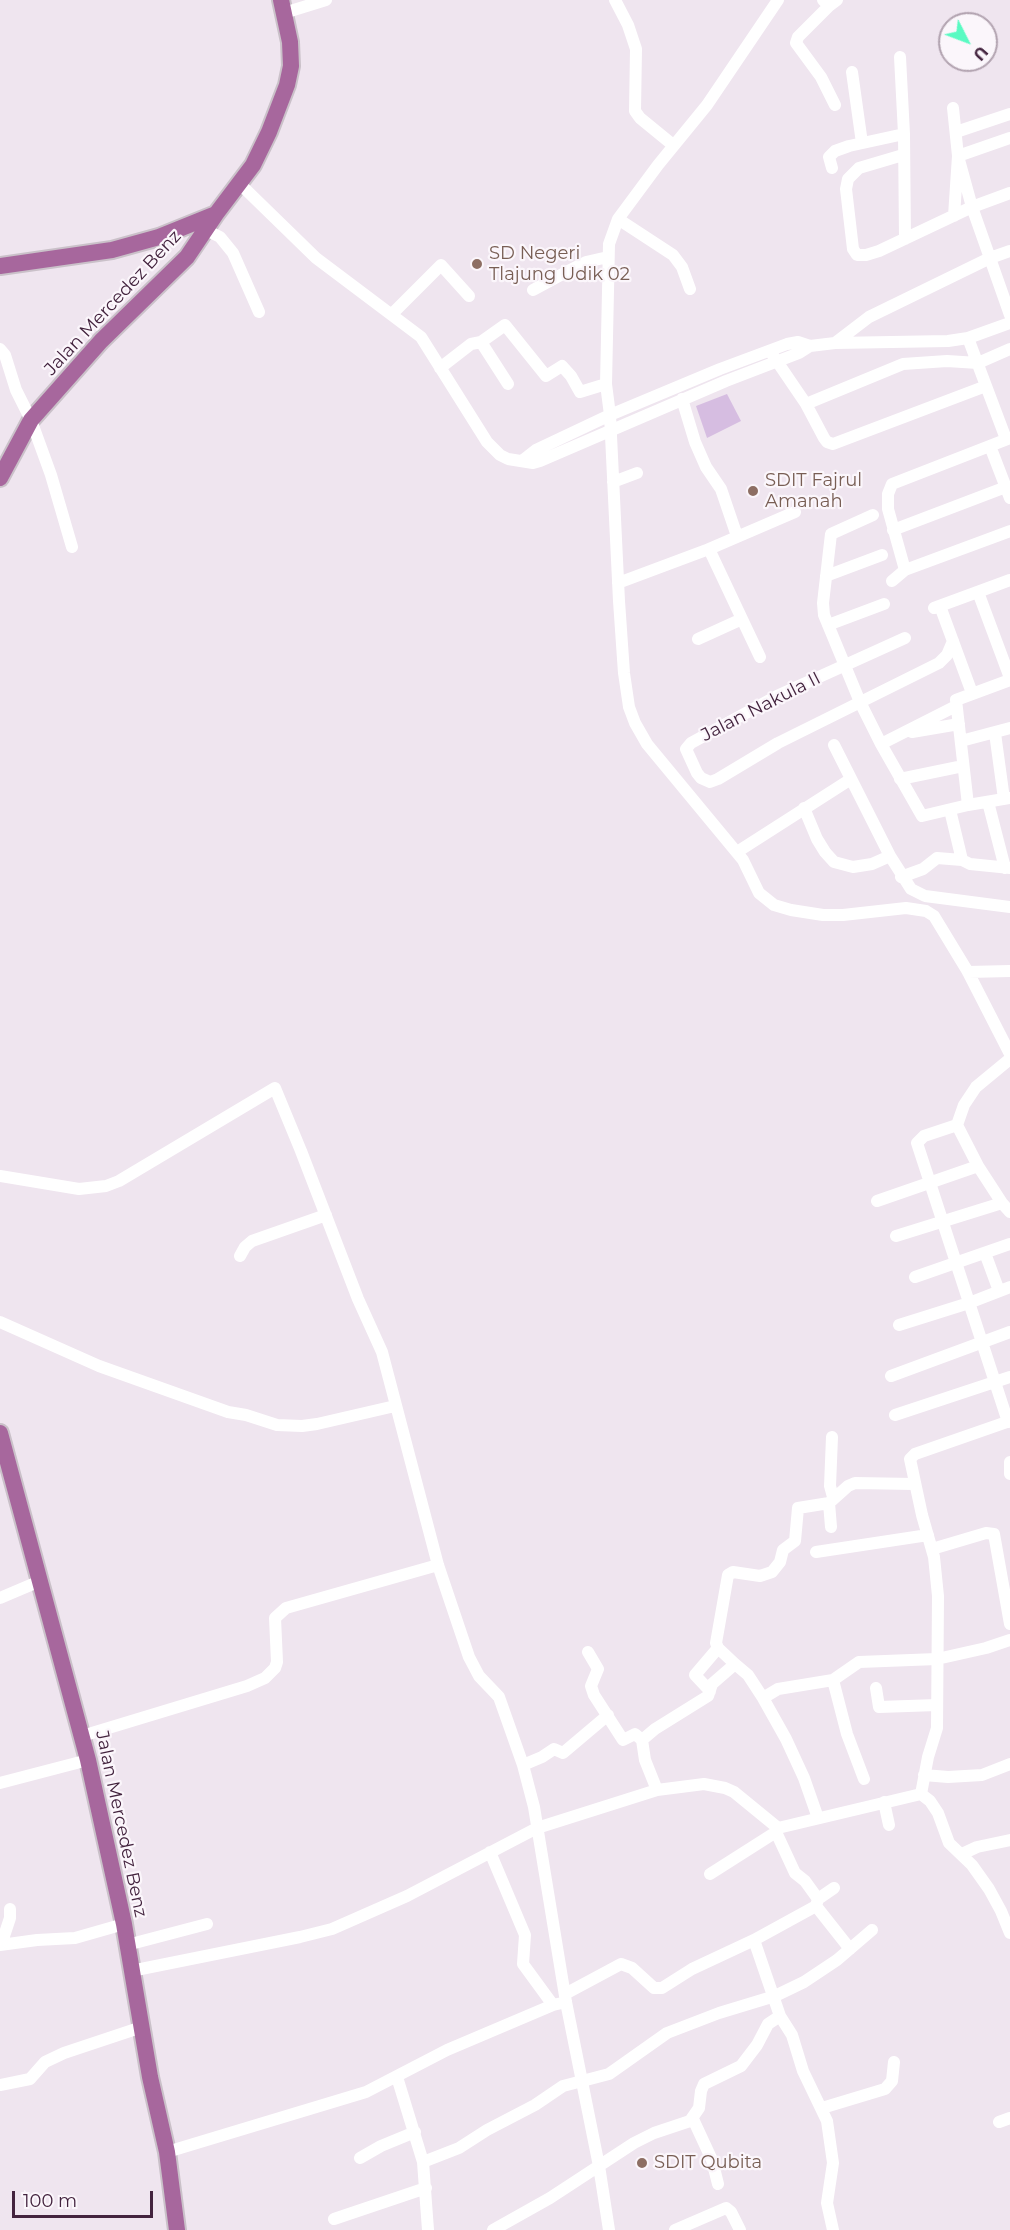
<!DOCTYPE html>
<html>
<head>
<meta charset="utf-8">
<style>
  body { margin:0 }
  #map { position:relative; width:1010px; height:2230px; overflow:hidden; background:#efe5ef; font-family:Montserrat,sans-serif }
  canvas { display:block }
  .north { position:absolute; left:938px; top:12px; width:60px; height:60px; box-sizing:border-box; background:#fbf6fb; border:2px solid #b1a2af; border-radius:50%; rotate:132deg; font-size:16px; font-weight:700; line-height:24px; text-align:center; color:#43233e }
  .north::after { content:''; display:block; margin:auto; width:21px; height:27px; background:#59fac2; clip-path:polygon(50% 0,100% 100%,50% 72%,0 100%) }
  .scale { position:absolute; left:12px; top:2191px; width:141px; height:27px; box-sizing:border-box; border:3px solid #43233e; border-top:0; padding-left:8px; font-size:18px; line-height:21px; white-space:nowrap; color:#43233e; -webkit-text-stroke:4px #fbf6fb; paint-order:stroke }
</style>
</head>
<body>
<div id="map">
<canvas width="1010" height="2230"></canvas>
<div class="north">U</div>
<div class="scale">100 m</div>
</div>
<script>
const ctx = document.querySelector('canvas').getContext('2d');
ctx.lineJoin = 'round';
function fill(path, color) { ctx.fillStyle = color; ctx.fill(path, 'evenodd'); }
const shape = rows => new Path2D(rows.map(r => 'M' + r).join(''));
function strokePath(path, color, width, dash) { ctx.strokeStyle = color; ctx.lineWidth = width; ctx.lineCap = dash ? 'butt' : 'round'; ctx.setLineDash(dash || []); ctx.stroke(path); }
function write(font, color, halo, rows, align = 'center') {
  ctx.font = font + ' Montserrat,sans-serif'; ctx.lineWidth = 4.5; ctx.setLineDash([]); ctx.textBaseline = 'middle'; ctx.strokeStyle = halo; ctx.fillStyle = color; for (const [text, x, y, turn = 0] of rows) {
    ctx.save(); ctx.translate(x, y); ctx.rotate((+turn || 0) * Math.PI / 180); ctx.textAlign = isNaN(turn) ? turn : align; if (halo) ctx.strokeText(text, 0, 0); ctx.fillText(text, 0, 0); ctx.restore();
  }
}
const green = shape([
  [727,394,741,421,707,438,696,406]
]);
const minor = shape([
  [615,0,628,25,636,49,635,111,640,118,673,145],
  [778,0,707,105,658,165,618,219,609,244,606,384,610,415,619,601,624,673,629,707,635,723,647,744,743,860,759,893,774,905,791,910,823,915,843,915,906,908,926,911,934,916,968,972,1010,1054],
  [823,0,829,6,837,0],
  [829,6,798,37,796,43,821,77,835,105],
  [284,13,326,0],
  [900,57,904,134,905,239],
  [852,72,862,143],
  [953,108,958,156,954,216],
  [956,132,1010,114],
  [1010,138,958,156,972,207,1010,315],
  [903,155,859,168,848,179,846,189,853,249,857,255,866,255,879,251,972,207,1010,193],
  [832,168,829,157,835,151,849,146,904,134],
  [240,184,316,258,421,337,487,442,500,455,508,459,533,463,540,461,726,381,799,353,810,346,835,343,948,341,968,338,1010,323],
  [618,219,673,255,682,267,690,289],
  [206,230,220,237,233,253,259,312],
  [533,290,570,270,586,262,608,257],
  [392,314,441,265,469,296],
  [968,338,1006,439],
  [481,342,508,384],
  [835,343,869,317,990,258,1010,251],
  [0,349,5,355,16,390,31,420,51,475,72,547],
  [772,354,806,404,824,438,827,442,833,444,986,386],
  [440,368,471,344,481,342,505,325,546,376,562,366,571,376,580,392,606,384],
  [682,399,695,442,706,467,721,489,737,536],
  [806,404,903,364,947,361,978,363,1010,349],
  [990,446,1010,498],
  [522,461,536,450,610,415,720,369,787,344,798,342,810,346],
  [613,482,637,473],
  [873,515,831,534,823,603,824,615,860,702,881,744,922,816,968,805,1010,798],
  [893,530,1006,487],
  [709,549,742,619],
  [905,570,888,509,888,494,892,484,1010,438],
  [826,576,882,555],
  [892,581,905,570,1010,531],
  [618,583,709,549,795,512],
  [978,592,1010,678],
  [940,606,972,693],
  [934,608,1010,580],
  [828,625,884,604],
  [905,638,777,696,691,743,686,749,697,773,701,778,710,782,718,779,778,743,939,663,947,655,953,641],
  [698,639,742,619,760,657],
  [912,732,959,724],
  [995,733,1004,799],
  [961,741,1010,728],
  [881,744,956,706],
  [834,745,890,856,911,889,925,896,1010,907],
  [900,779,963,766],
  [988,802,1005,868],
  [968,805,956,700,1010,680],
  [804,808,817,839,825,852,834,862,853,867,872,864,890,856],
  [950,810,962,860,970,864,1010,868],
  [737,852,851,779],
  [901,877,923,869,937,858,962,860],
  [968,972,1010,971],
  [957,1125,978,1166,1002,1203,1010,1212],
  [0,1176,79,1189,106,1186,119,1181,275,1088,301,1151,358,1299,382,1352,438,1565,469,1657,479,1676,499,1697,523,1765,534,1807,566,2002,599,2166,609,2230],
  [877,1201,978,1166],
  [896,1236,1002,1203],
  [985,1253,999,1291],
  [240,1256,245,1247,252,1241,326,1215],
  [915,1277,1010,1244],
  [0,1322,99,1366,228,1412,246,1415,277,1425,302,1426,317,1424,395,1406],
  [899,1325,969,1303,1010,1287],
  [891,1376,1010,1332],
  [895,1415,1010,1377],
  [1008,1422,917,1143,924,1136,957,1125,964,1105,976,1087,1010,1059],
  [832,1437,830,1486,833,1497],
  [1010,1462,1010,1474],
  [831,1527,829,1503,848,1486,855,1483,914,1484],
  [932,1549,986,1533,994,1534,1010,1624],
  [816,1552,928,1535],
  [0,1598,40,1581],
  [588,1652,598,1669,591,1686,594,1695,623,1740,635,1734,642,1740],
  [735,1664,748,1675,763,1698,786,1739,804,1778,818,1818],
  [833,1680,847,1734,864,1779],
  [876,1688,879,1707,937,1705],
  [710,1691,695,1675,718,1648],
  [763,1698,778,1689,833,1680,859,1662,937,1659,986,1648,1010,1640],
  [82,1736,247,1686,265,1678,275,1668,277,1662,275,1618,286,1608,438,1565],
  [523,1765,542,1757,554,1749,563,1753,608,1715],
  [924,1775,948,1777,982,1775,1010,1764],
  [0,1783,88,1760],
  [657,1790,645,1760,642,1740,655,1729,708,1696,712,1684,735,1664,718,1648,716,1643,728,1575,733,1572,760,1576,772,1572,780,1562,783,1550,795,1541,798,1508,829,1503],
  [921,1794,928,1757,937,1728,938,1596,934,1557,922,1515,910,1459,915,1454,1010,1421],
  [884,1802,889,1825],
  [776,1832,795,1873,805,1881,818,1899,816,1906,850,1949],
  [490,1852,525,1935,523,1964,553,2005],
  [962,1854,977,1847,1010,1840],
  [710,1874,776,1832,778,1828],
  [818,1899,834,1888],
  [754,1940,780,2016],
  [0,1945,37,1940,75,1938,124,1924],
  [1,1945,10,1918,10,1909],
  [127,1945,207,1924],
  [131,1971,300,1937,332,1929,407,1896,537,1828,657,1790,704,1784,725,1788,734,1792,778,1828,921,1794,930,1801,938,1813,949,1843,972,1865,989,1889,1001,1911,1010,1933],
  [565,1994,621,1964,632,1968,654,1988,662,1988,692,1969,754,1940,816,1906],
  [397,2077,423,2162,428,2230],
  [0,2085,30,2079,45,2062,64,2053,142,2027],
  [822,2108,885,2089,892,2081,894,2062],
  [693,2119,712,2160,718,2184],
  [999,2122,1010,2118],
  [167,2152,366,2092,447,2050,553,2005,566,2002],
  [360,2158,381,2146,415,2132],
  [423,2162,459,2148,487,2130,535,2105,563,2086,609,2074,667,2033,719,2013,775,1996,804,1982,837,1960,872,1930],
  [334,2219,426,2188],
  [493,2230,550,2198,634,2143,654,2133,690,2121,699,2108,701,2091,704,2084,741,2066,757,2045,768,2024,780,2016,792,2035,803,2071,827,2121,833,2163,827,2203,833,2230],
  [675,2230,726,2208,731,2212,740,2230]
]);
const major = shape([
  [0,266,112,250,159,237,216,214,253,165,269,132,287,85,291,66,290,42,281,0],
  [0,478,31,420,101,341,187,257,216,214],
  [0,1433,88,1760,124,1924,150,2077,167,2152,177,2230]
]);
const markers = [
  [477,264,6,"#8d6e63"],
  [753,491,6,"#8d6e63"],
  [642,2163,6,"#8d6e63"]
];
const educationNames = [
  ["SD Negeri",489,254],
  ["Tlajung Udik 02",489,275],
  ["SDIT Fajrul",765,481],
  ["Amanah",765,502],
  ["SDIT Qubita",654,2163]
];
const streetNames = [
  ["Jalan Mercedez Benz",113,303,-47],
  ["Jalan Nakula II",761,707,-27],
  ["Jalan Mercedez Benz",121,1824,78]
];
fill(green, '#d6bde1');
strokePath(major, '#cac1c9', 20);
strokePath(minor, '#fff', 12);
strokePath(major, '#a7679d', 16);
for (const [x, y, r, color] of markers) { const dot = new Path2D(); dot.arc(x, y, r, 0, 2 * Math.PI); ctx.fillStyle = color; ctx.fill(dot); strokePath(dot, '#fbf6fb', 2); }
write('18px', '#785e54', '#fbf6fb', educationNames, 'left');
write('18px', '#43233e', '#fbf6fb', streetNames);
</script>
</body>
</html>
